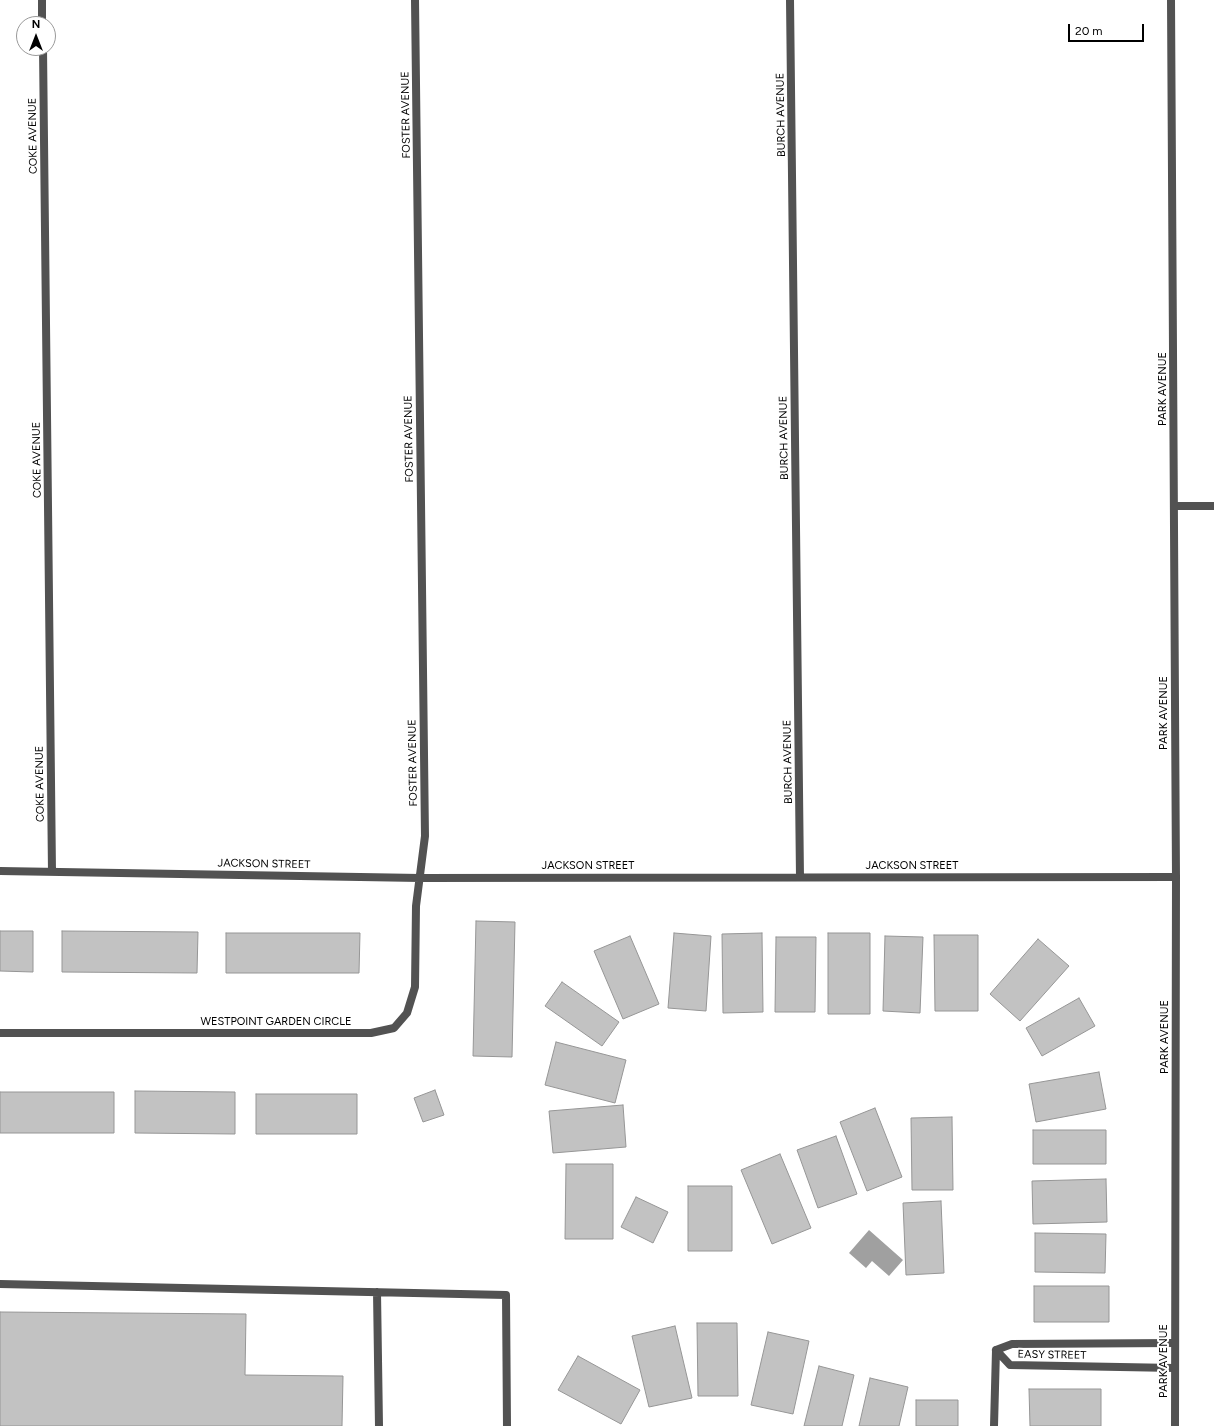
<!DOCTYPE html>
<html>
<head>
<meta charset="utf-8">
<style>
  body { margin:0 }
  #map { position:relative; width:1214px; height:1426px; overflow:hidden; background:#fff; font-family:Figtree,sans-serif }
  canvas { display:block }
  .north { position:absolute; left:16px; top:16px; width:40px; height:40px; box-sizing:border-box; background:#fff; border:1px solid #999; border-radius:50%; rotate:0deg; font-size:11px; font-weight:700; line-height:16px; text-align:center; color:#000 }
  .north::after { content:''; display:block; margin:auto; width:14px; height:18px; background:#000; clip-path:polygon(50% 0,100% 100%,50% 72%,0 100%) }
  .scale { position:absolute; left:1068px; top:24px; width:76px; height:18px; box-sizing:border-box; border:2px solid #000; border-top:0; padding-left:5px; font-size:12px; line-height:14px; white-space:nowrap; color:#000; -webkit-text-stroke:3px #fff; paint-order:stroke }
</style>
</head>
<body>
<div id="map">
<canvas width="1214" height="1426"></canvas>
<div class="north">N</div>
<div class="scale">20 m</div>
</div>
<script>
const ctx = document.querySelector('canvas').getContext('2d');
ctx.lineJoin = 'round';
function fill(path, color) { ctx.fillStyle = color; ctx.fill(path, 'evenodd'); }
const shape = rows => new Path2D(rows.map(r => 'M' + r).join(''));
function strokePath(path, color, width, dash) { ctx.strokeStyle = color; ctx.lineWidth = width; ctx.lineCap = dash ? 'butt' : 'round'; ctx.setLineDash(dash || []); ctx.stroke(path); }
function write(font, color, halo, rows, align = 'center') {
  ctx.font = font + ' Figtree,sans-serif'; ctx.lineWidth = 4; ctx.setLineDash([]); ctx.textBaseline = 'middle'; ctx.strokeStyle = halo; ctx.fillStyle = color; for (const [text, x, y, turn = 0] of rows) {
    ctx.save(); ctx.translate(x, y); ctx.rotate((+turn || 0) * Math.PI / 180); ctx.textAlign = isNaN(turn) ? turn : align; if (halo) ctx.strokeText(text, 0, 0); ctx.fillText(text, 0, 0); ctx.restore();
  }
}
const water = shape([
  [869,1230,903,1260,889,1276,872,1261,866,1268,849,1253]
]);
const building = shape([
  [476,921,515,922,512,1057,473,1056,476,921],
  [0,931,33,931,33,972,0,971,0,931],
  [62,931,198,932,197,973,62,972,62,931],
  [226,933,360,933,359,973,226,973,226,933],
  [674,933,711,936,706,1011,668,1008,674,933],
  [762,933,763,1012,723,1013,722,934,762,933],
  [828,933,870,933,870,1014,828,1014,828,933],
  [934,935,978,935,978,1011,935,1011,934,935],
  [630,936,659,1004,623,1019,594,951,630,936],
  [885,936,923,937,920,1013,883,1011,885,936],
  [776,937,816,937,815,1012,775,1012,776,937],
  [1038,939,1069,966,1020,1021,990,994,1038,939],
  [562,982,619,1022,602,1046,545,1006,562,982],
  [1079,998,1095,1026,1042,1056,1026,1028,1079,998],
  [556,1042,626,1060,615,1103,545,1085,556,1042],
  [1099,1072,1106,1109,1036,1122,1029,1084,1099,1072],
  [435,1090,444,1115,423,1122,414,1098,435,1090],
  [135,1091,235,1092,235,1134,135,1133,135,1091],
  [0,1092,114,1092,114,1133,0,1133,0,1092],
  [256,1094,357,1094,357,1134,256,1134,256,1094],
  [623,1105,626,1147,553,1153,549,1111,623,1105],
  [875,1108,902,1177,867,1191,840,1122,875,1108],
  [952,1117,953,1190,912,1190,911,1118,952,1117],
  [1033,1130,1106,1130,1106,1164,1033,1164,1033,1130],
  [836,1136,857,1194,818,1208,797,1150,836,1136],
  [780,1154,811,1228,772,1244,741,1170,780,1154],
  [566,1164,613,1164,613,1239,565,1239,566,1164],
  [1106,1179,1107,1222,1033,1224,1032,1181,1106,1179],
  [688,1186,732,1186,732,1251,688,1251,688,1186],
  [636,1197,668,1212,653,1243,621,1227,636,1197],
  [941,1201,944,1273,906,1275,903,1203,941,1201],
  [1035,1233,1106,1234,1105,1273,1035,1272,1035,1233],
  [1034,1286,1109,1286,1109,1322,1034,1322,1034,1286],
  [0,1312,246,1314,245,1375,343,1376,342,1426,0,1426,0,1312],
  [697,1323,737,1323,738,1396,698,1396,697,1323],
  [675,1326,692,1398,649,1407,632,1336,675,1326],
  [768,1332,809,1341,793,1414,751,1405,768,1332],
  [578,1356,640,1390,621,1424,558,1390,578,1356],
  [819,1366,854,1375,842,1426,804,1426,819,1366],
  [870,1378,908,1387,899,1426,859,1426,870,1378],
  [1029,1389,1101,1389,1101,1426,1030,1426,1029,1389],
  [916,1400,958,1400,958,1426,916,1426,916,1400]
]);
const service = shape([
  [1174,506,1214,506],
  [0,1284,506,1295,507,1426],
  [377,1292,379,1426],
  [996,1350,1010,1365,1175,1368],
  [996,1350,1012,1344,1175,1343],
  [994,1426,996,1350]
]);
const minor = shape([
  [42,0,42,24],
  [790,0,800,877],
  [43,48,52,872],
  [0,871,420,878,1176,877],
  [0,1033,371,1033,394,1028,407,1013,415,987,416,906,425,836,415,0]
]);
const tertiary = shape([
  [1171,0,1176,877,1175,1426]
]);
const streetNames = [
  ["FOSTER AVENUE",406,115,-91],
  ["BURCH AVENUE",781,115,-91],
  ["COKE AVENUE",33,136,-91],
  ["PARK AVENUE",1163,389,-90],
  ["BURCH AVENUE",784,438,-91],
  ["FOSTER AVENUE",409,439,-91],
  ["COKE AVENUE",37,460,-91],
  ["PARK AVENUE",1164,713,-90],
  ["BURCH AVENUE",788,762,-91],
  ["FOSTER AVENUE",413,763,-91],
  ["COKE AVENUE",40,784,-91],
  ["JACKSON STREET",264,864,1],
  ["JACKSON STREET",588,866],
  ["JACKSON STREET",912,866],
  ["WESTPOINT GARDEN CIRCLE",276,1022],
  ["PARK AVENUE",1165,1037,-90],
  ["EASY STREET",1052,1355,1],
  ["PARK AVENUE",1164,1361,-90]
];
fill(water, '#a0a0a0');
fill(building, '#c2c2c2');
strokePath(building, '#969696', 1);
strokePath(service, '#525252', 8);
strokePath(minor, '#525252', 8);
strokePath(tertiary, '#525252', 8);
write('11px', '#000', '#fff', streetNames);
</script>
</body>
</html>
